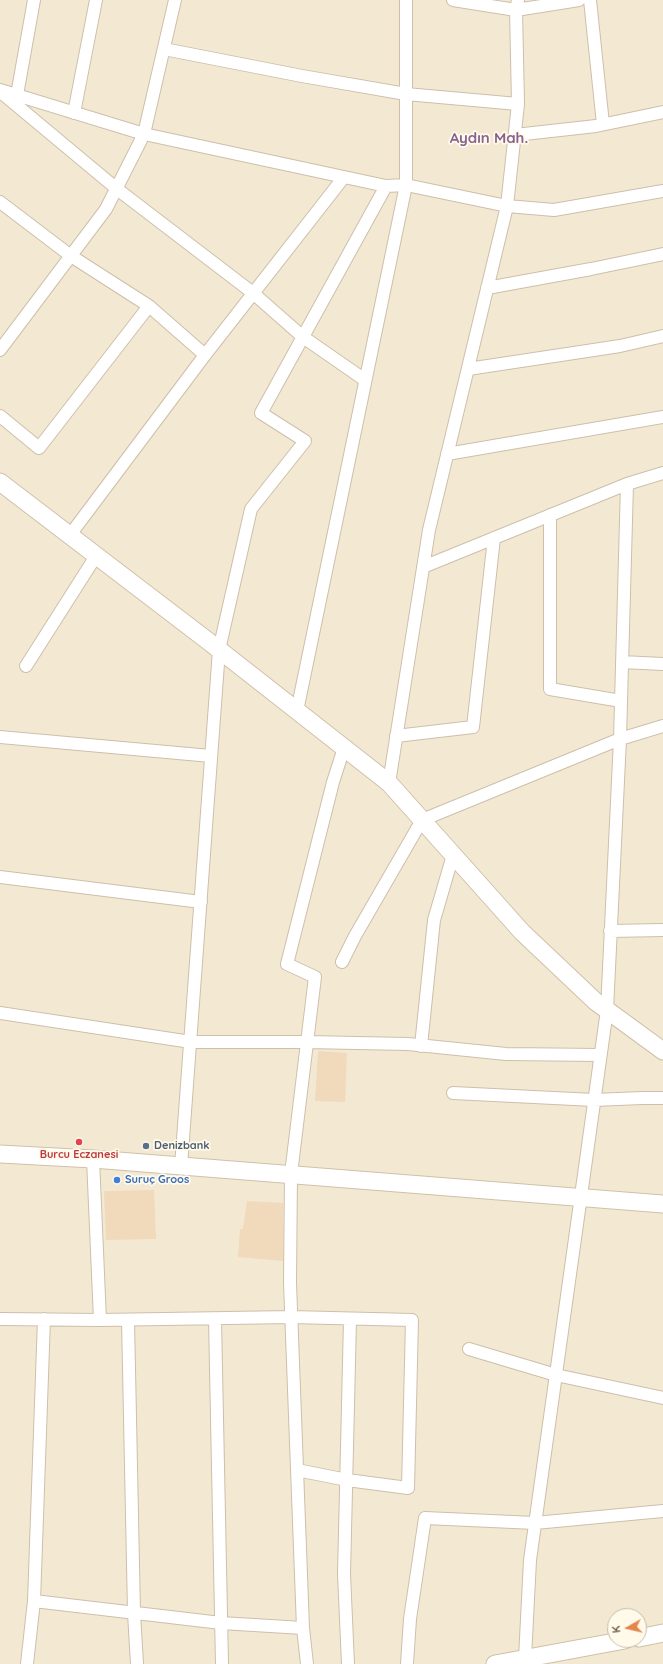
<!DOCTYPE html>
<html>
<head>
<meta charset="utf-8">
<style>
  body { margin:0 }
  #map { position:relative; width:663px; height:1664px; overflow:hidden; background:#fcf6e4; font-family:Quicksand,sans-serif }
  canvas { display:block }
  .north { position:absolute; left:607px; top:1608px; width:40px; height:40px; box-sizing:border-box; background:#fffaea; border:1px solid #c7bcaa; border-radius:50%; rotate:262deg; font-size:11px; font-weight:700; line-height:16px; text-align:center; color:#74604a }
  .north::after { content:''; display:block; margin:auto; width:14px; height:18px; background:#e4854b; clip-path:polygon(50% 0,100% 100%,50% 72%,0 100%) }
</style>
</head>
<body>
<div id="map">
<canvas width="663" height="1664"></canvas>
<div class="north">K</div>
</div>
<script>
const ctx = document.querySelector('canvas').getContext('2d');
ctx.lineJoin = 'round';
function fill(path, color) { ctx.fillStyle = color; ctx.fill(path, 'evenodd'); }
const shape = rows => new Path2D(rows.map(r => 'M' + r).join(''));
function strokePath(path, color, width, dash) { ctx.strokeStyle = color; ctx.lineWidth = width; ctx.lineCap = dash ? 'butt' : 'round'; ctx.setLineDash(dash || []); ctx.stroke(path); }
function write(font, color, halo, rows, align = 'center') {
  ctx.font = font + ' Quicksand,sans-serif'; ctx.lineWidth = 3.5; ctx.setLineDash([]); ctx.textBaseline = 'middle'; ctx.strokeStyle = halo; ctx.fillStyle = color; for (const [text, x, y, turn = 0] of rows) {
    ctx.save(); ctx.translate(x, y); ctx.rotate((+turn || 0) * Math.PI / 180); ctx.textAlign = isNaN(turn) ? turn : align; if (halo) ctx.strokeText(text, 0, 0); ctx.fillText(text, 0, 0); ctx.restore();
  }
}
const residential = shape([
  [0,0,663,0,663,1664,0,1664],
  [615,1616,639,1616,639,1640,615,1640]
]);
const building = shape([
  [318,1051,347,1053,345,1102,315,1101],
  [154,1190,156,1239,106,1240,104,1191],
  [247,1201,283,1203,283,1261,238,1257,240,1229,243,1229]
]);
const street = shape([
  [453,0,516,10,579,0],
  [590,0,603,124],
  [164,49,302,76,406,94,518,104],
  [0,90,144,134,386,186,406,185,507,206,554,210,663,191],
  [2,93,117,189,253,293,303,337,365,380],
  [17,95,34,0],
  [74,113,96,0],
  [515,135,596,126,663,112],
  [0,202,71,256,149,306,205,355],
  [487,288,591,269,663,254],
  [0,350,106,209,144,134,175,0],
  [468,369,620,346,663,336],
  [0,416,39,448,149,306],
  [447,454,663,417],
  [550,515,550,689,621,701],
  [70,535,205,355,344,177],
  [423,567,627,484,663,473],
  [622,662,663,664],
  [26,666,96,556],
  [297,711,406,185,406,0],
  [396,736,473,727,494,538],
  [0,737,211,756],
  [389,783,429,530,507,206,518,104,516,10,518,0],
  [0,877,201,902],
  [610,931,663,930],
  [342,962,355,936,422,820,620,739,663,726],
  [0,1013,191,1042,307,1042,408,1044,506,1054,600,1055],
  [421,1046,434,920,453,855],
  [453,1093,594,1100,642,1098,663,1098],
  [93,1159,100,1320],
  [181,1166,219,650,251,509,305,441,261,413,386,186],
  [0,1319,100,1320,291,1317,412,1320,408,1488,347,1480,297,1470],
  [215,1319,222,1664],
  [128,1320,134,1613,137,1664],
  [469,1349,556,1375,663,1398],
  [34,1601,221,1623,303,1628],
  [525,1658,530,1560,607,1010,620,739,627,484],
  [27,1664,34,1601,44,1319],
  [307,1664,303,1628,290,1283,291,1174,315,977,287,964,333,782,344,748],
  [348,1664,344,1574,350,1320],
  [407,1664,410,1619,425,1518,535,1523,663,1511]
]);
const secondary = shape([
  [0,482,208,641,389,783,522,932,596,1002,663,1051],
  [0,1154,93,1159,663,1204],
  [639,1638,663,1633],
  [495,1664,625,1640]
]);
const markers = [
  [79,1142,4,"#e0444e"],
  [146,1146,4,"#5c6f8a"],
  [117,1180,4,"#3f7fe0"]
];
const serviceNames = [
  ["Denizbank",154,1146]
];
const healthNames = [
  ["Burcu Eczanesi",79,1155]
];
const shopNames = [
  ["Suruç Groos",125,1180]
];
const districtNames = [
  ["Aydın Mah.",489,138]
];
fill(residential, '#f3e9d3');
fill(building, '#f1d9bc');
strokePath(street, '#cdbfab', 14);
strokePath(secondary, '#d0c0a8', 19);
strokePath(street, '#fff', 12);
strokePath(secondary, '#fff', 17);
for (const [x, y, r, color] of markers) { const dot = new Path2D(); dot.arc(x, y, r, 0, 2 * Math.PI); ctx.fillStyle = color; ctx.fill(dot); strokePath(dot, '#fffaea', 1.5); }
write('bold 11px', '#4e5e75', '#fffaea', serviceNames, 'left');
write('bold 11px', '#be3a42', '#fffaea', healthNames);
write('bold 11px', '#366cbe', '#fffaea', shopNames, 'left');
write('bold 15px', '#896291', '#fffaea', districtNames);
</script>
</body>
</html>
